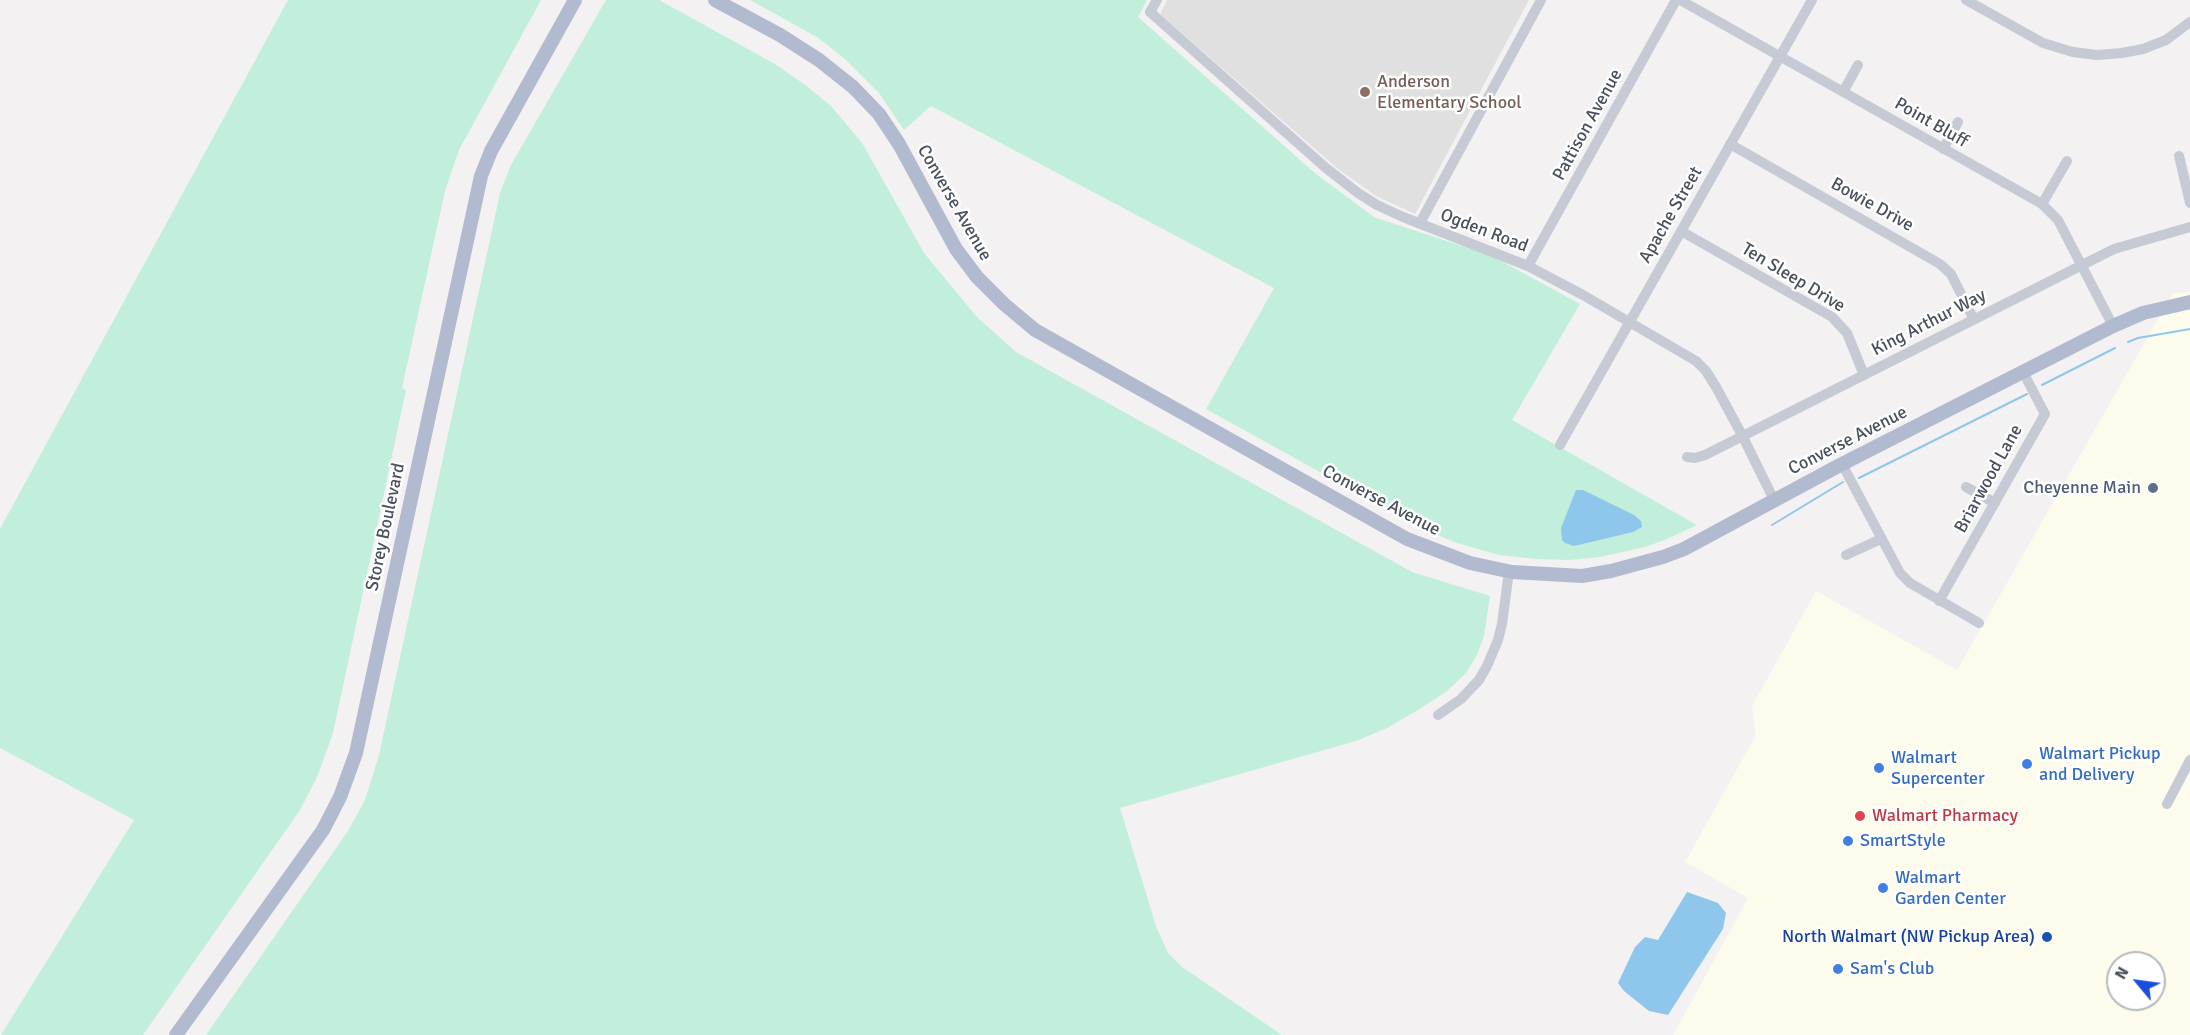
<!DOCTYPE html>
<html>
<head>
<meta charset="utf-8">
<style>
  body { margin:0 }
  #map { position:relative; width:2190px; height:1035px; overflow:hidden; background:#f3f1f1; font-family:Signika,sans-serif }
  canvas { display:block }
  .north { position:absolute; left:2106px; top:951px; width:60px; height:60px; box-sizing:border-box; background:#fff; border:2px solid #b6b9bf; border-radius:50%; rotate:299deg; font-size:16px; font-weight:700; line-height:24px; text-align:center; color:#49505e }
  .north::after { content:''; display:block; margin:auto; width:21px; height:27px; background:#1c4be2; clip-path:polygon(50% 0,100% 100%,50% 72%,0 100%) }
</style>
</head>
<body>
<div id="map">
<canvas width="2190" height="1035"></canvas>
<div class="north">N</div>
</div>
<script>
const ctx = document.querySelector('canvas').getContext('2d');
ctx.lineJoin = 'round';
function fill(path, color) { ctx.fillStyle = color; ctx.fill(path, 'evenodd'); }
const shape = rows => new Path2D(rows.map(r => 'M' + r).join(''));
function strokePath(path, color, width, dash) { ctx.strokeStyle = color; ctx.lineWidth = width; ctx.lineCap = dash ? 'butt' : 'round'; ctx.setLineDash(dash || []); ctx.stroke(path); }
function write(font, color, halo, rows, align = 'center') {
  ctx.font = font + ' Signika,sans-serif'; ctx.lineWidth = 5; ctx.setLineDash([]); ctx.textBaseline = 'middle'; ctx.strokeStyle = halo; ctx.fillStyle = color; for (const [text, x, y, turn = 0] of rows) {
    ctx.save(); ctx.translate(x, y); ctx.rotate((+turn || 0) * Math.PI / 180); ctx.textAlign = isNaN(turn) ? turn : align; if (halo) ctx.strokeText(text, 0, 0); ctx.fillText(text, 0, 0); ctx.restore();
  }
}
const commercial = shape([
  [2190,292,2190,1035,1673,1035,1748,898,1685,862,1756,735,1752,706,1816,591,1957,670,2173,293],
  [2118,963,2154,963,2154,999,2118,999]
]);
const education = shape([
  [1167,0,1529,0,1415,214,1376,196,1338,169,1161,15,1161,12]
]);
const green = shape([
  [288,0,541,0,459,150,445,191,402,388,406,390,333,733,317,777,300,810,143,1035,1,1035,134,820,0,748,0,529],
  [606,0,659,0,775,64,808,87,831,106,862,143,924,253,977,317,1016,352,1412,572,1490,596,1484,636,1477,655,1466,673,1447,691,1418,710,1387,728,1356,741,1120,808,1156,926,1168,953,1182,967,1282,1035,206,1035,348,831,365,800,379,755,500,193,511,165],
  [750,0,1147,0,1138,17,1316,174,1374,217,1492,256,1580,304,1512,420,1697,525,1667,539,1645,547,1600,557,1570,560,1537,559,1499,555,1457,543,1423,529,1206,409,1274,288,931,106,904,130,879,93,844,58,817,37]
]);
const water = shape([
  [1576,490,1583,490,1634,515,1641,521,1642,527,1633,532,1574,546,1565,543,1562,540,1561,528],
  [1687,892,1718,903,1726,913,1723,929,1668,1015,1649,1011,1624,991,1618,983,1635,947,1645,937,1658,940]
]);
const stream = shape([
  [2128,342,2138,338,2190,329],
  [2042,385,2115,348],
  [1859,478,2027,394],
  [1772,525,1843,482]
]);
const minor = shape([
  [1157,0,1150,12,1326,168,1358,193,1377,205,1403,217,1528,266,1583,295,1696,361,1706,371,1716,387,1742,435,1774,500],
  [1680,0,2042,204,2058,220,2113,326],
  [1966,0,2043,43,2073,52,2097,55,2122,53,2143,49,2166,40,2190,22],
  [1843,92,1858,65],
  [1730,144,1940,264,1951,274,1973,318],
  [1943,149,1958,122],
  [2179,156,2190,203],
  [2042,204,2067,161],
  [1420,223,1541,0],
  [1681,231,1832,317,1847,333,1864,375],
  [1528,266,1676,0],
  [1560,445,1812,0],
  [1687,457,1695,458,1705,455,2114,249,2190,227],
  [1842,464,1900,573,1910,583,1979,623],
  [1966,487,1995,503],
  [1846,555,1881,539],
  [1939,601,2045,414,2023,372],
  [1438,715,1461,699,1479,680,1487,666,1498,640,1502,624,1509,571],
  [2167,804,2190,760]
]);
const major = shape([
  [715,0,780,35,819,60,853,87,879,114,899,144,956,249,977,277,1004,304,1035,330,1407,539,1470,563,1512,572,1582,576,1611,571,1663,557,1684,549,1842,464,2113,326,2143,313,2190,302],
  [176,1035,323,830,340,797,356,753,481,176,491,151,575,0]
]);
const markers = [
  [1365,92,6,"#8d6e63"],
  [2153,488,6,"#5c6f8a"],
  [2027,764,6,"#3f7fe0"],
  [1879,768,6,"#3f7fe0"],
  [1860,816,6,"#e0444e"],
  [1848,841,6,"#3f7fe0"],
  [1883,888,6,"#3f7fe0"],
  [2047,937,6,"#1a4fb4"],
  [1838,969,6,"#3f7fe0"]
];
const educationNames = [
  ["Anderson",1377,82],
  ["Elementary School",1377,103]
];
const streetNames = [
  ["Point Bluff",1931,123,30],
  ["Pattison Avenue",1588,125,-61],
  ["Converse Avenue",954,203,60],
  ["Bowie Drive",1872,205,29],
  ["Apache Street",1671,215,-60],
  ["Ogden Road",1484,231,21],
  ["Ten Sleep Drive",1793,278,31],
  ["King Arthur Way",1929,323,-27],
  ["Converse Avenue",1848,441,-27],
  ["Briarwood Lane",1989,479,-61],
  ["Converse Avenue",1381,501,28],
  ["Storey Boulevard",386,527,-78]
];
const serviceNames = [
  ["Cheyenne Main",2141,488]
];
const shopNames = [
  ["Walmart Pickup",2039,754],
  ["and Delivery",2039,775],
  ["Walmart",1891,758],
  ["Supercenter",1891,779],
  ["SmartStyle",1860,841],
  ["Walmart",1895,878],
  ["Garden Center",1895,899],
  ["Sam's Club",1850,969]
];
const healthNames = [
  ["Walmart Pharmacy",1872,816]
];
const transitNames = [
  ["North Walmart (NW Pickup Area)",2035,937]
];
fill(commercial, '#fcfbec');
fill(education, '#e1e0e0');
fill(green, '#c1efdc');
fill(water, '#8fc6eb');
strokePath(stream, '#8fc6eb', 2);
strokePath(minor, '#c5cad5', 10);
strokePath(major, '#b1bacf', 14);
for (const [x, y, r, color] of markers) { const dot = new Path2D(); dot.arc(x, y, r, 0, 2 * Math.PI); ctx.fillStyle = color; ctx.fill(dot); strokePath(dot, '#fff', 2); }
write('18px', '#785e54', '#fff', educationNames, 'left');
write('18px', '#49505e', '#fff', streetNames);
write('18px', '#4e5e75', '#fff', serviceNames, 'right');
write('18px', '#366cbe', '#fff', shopNames, 'left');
write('18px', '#be3a42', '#fff', healthNames, 'left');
write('18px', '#164399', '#fff', transitNames, 'right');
</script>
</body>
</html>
